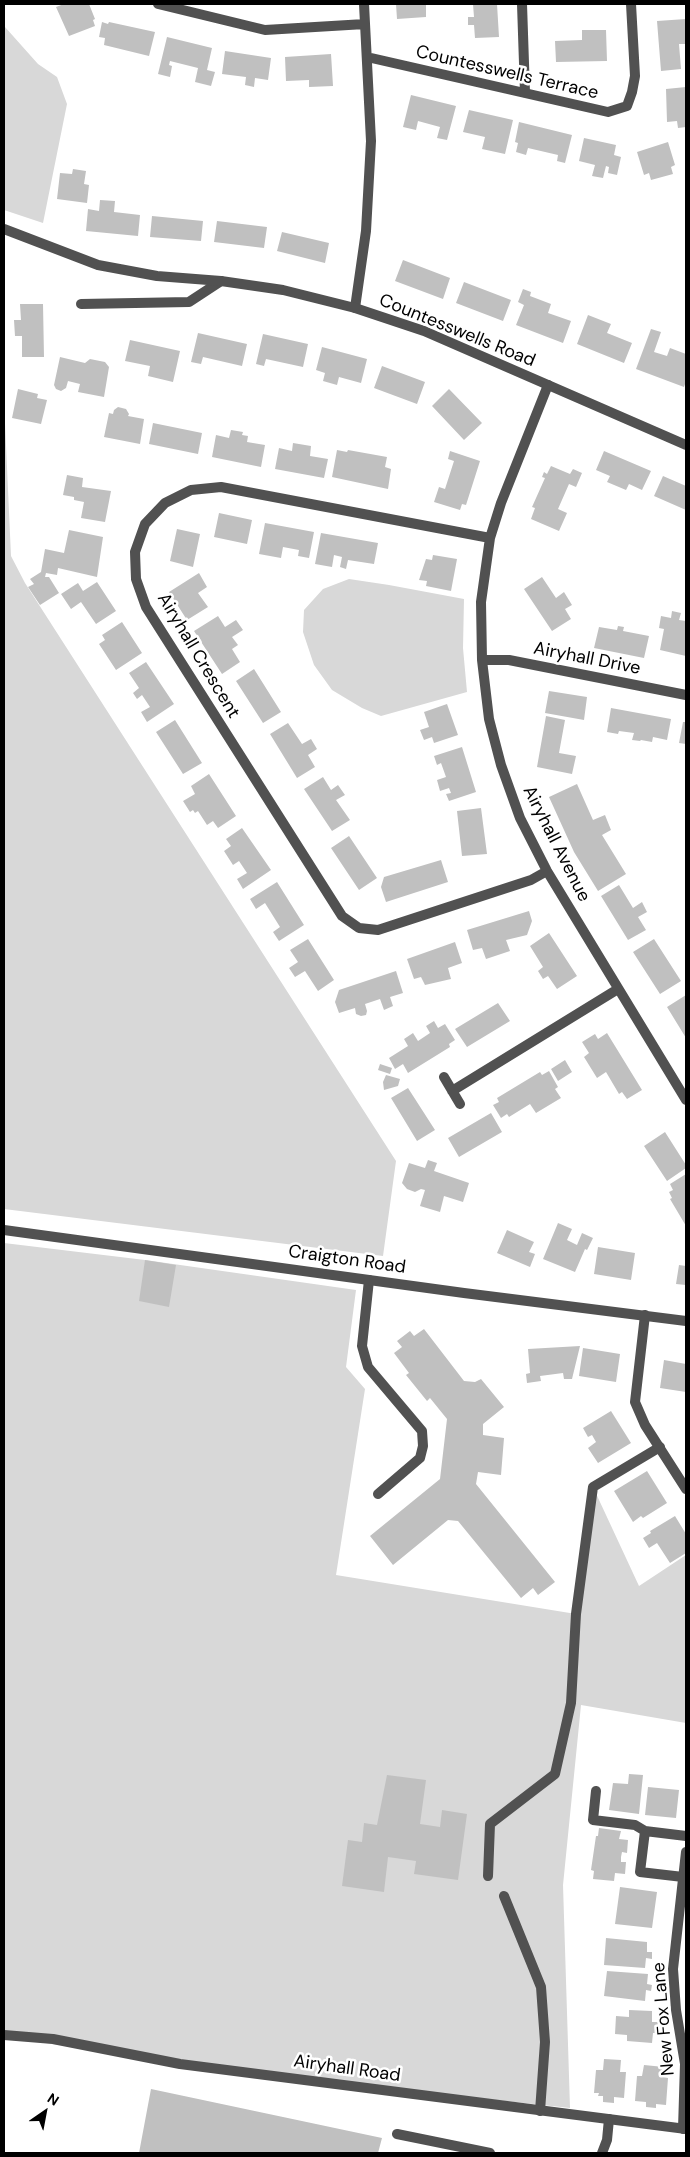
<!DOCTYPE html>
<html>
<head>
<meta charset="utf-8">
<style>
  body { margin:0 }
  #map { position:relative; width:690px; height:2157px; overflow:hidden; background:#fff; font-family:"DM Sans",sans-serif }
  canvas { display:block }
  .frame { position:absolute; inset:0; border:5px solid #000; pointer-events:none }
  .north { position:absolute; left:20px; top:2087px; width:50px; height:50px; -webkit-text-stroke:4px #fff; paint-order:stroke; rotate:33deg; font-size:14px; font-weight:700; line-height:20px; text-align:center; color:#000 }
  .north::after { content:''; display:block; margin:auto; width:18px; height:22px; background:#000; clip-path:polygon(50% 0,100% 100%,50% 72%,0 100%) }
</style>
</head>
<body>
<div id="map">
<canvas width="690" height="2157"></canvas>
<div class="frame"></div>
<div class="north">N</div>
</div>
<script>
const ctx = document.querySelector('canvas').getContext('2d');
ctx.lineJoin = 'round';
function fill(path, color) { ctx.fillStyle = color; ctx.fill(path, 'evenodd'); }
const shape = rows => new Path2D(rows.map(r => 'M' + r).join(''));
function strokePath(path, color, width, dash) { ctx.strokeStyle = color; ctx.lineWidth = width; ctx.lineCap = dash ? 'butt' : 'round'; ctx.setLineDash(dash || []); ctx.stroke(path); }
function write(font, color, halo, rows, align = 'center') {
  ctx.font = font + ' "DM Sans",sans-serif'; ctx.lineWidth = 5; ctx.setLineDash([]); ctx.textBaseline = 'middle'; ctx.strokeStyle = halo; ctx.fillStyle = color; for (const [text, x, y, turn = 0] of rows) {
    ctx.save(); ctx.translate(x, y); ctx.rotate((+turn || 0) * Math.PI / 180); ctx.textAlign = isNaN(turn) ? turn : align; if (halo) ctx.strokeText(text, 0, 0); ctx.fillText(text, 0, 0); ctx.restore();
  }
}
const green = shape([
  [4,13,5,27,38,64,57,77,67,104,43,223,4,210],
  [4,401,11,556,25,583,396,1161,383,1256,4,1209],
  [349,579,389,585,464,599,463,648,467,692,381,716,362,708,332,690,314,665,303,632,304,610,323,589],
  [4,1243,145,1260,356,1290,346,1367,365,1389,336,1575,576,1614,593,1487,639,1586,686,1555,686,1723,581,1705,563,1885,570,2108,284,2077,4,2037]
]);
const building = shape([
  [64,4,89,4,95,19,93,20,95,26,69,36,56,7],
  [396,4,426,4,426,17,397,19],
  [473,4,497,4,499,37,475,38,474,25,468,25,468,17,474,17],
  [686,19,686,44,679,44,681,69,661,71,657,21],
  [102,22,108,24,109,22,155,32,149,56,104,45,105,38,99,37],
  [582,30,606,30,607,61,556,62,555,41,582,40],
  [167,37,212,48,207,70,215,72,211,86,195,82,198,68,170,61,169,65,172,66,170,77,158,74],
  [225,51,271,58,268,80,255,78,254,87,245,85,246,77,222,74],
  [331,54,333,86,309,87,309,80,286,81,285,57],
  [686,87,686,127,678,128,677,121,667,122,666,89],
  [411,95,456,106,447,140,437,138,440,127,418,121,416,130,403,127],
  [469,110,513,120,505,154,482,149,485,137,463,132],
  [519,122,572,135,565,163,557,161,558,155,528,148,526,155,516,152,518,143,515,142],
  [584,138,616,145,614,155,621,157,617,175,608,173,609,167,606,166,603,178,592,176,595,165,579,161],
  [668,142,675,165,671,167,673,174,651,180,649,173,644,175,637,152],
  [73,169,86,171,84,184,89,185,87,203,57,199,60,173,72,174],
  [100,200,115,201,114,212,140,215,138,236,86,231,88,209,99,211],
  [152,216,203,221,201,241,150,237],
  [217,221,267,227,264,248,214,242],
  [282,232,329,243,325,263,277,251],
  [403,260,450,278,443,299,395,281],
  [464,282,511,300,503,321,456,303],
  [523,289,531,292,530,296,551,304,548,313,571,321,563,343,516,325,524,305,518,302],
  [20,304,43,304,44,357,22,357,22,336,15,336,14,320,21,320],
  [588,315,611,324,607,333,632,343,624,363,577,344],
  [651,329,661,332,654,352,667,356,670,348,686,354,686,381,684,387,636,369],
  [198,333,247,344,242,366,203,357,201,364,191,362],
  [263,334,308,344,303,367,266,359,264,366,256,364],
  [130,340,180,351,173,382,148,376,150,366,125,361],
  [322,347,367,359,361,383,339,377,337,385,323,381,325,373,316,370],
  [60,357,85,363,90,359,105,362,109,367,104,397,78,392,80,384,68,381,66,388,61,391,56,389,54,385],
  [382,366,425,382,417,404,374,388],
  [18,389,38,394,37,398,47,400,41,424,12,418],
  [449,389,482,423,464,440,432,406],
  [118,407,126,409,129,414,128,416,144,419,140,444,104,437,109,413,113,414,114,410],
  [153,423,202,433,198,454,149,444],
  [231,430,243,432,242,435,248,436,247,442,265,445,261,467,212,457,216,435,229,438],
  [293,443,311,446,310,456,328,459,324,478,275,469,279,448,292,451],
  [337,450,347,452,348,450,387,457,385,467,391,469,388,489,332,477],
  [450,451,480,461,466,505,462,504,460,510,434,502,439,487,445,489,454,461,448,459],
  [604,451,651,471,642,490,629,484,626,490,607,482,610,476,596,470],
  [551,466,570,474,573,469,582,473,576,487,569,484,558,509,567,513,559,531,531,519,535,508,532,507,545,478,542,477,544,472,547,474],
  [67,475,83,478,82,487,111,491,105,522,81,518,84,502,74,500,74,497,63,495],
  [663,476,686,486,686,510,654,496],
  [219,513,252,520,247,544,214,537],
  [265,523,314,532,309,558,298,556,299,550,283,547,281,558,259,554],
  [177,529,200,534,193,567,170,561],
  [69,530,103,537,97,577,58,568,57,575,46,573,45,577,49,577,59,593,40,605,28,587,34,584,30,579,41,572,45,549,64,553],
  [321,533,378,543,374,564,348,560,346,569,340,567,342,557,334,555,332,567,315,564],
  [433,555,457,559,451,591,426,586,427,581,419,580,426,559,432,560],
  [199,573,207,587,198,593,208,607,187,620,169,592],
  [542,577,556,598,564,592,572,605,565,609,571,619,552,631,524,589],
  [97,582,116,611,96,624,81,602,71,609,61,594,78,583,83,591],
  [672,611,681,613,679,620,686,621,686,656,660,650,664,629,659,628,661,616,671,618],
  [218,616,225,627,236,620,243,630,232,637,238,645,232,649,240,662,222,674,194,631],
  [122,622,142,653,116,670,99,644,105,640,102,635],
  [618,626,624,627,623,631,649,636,644,658,594,648,599,627,617,630],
  [146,662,174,704,147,722,141,712,150,707,142,695,137,699,133,693,139,688,129,673],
  [254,669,281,712,263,723,236,681],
  [549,691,587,697,584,720,545,713],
  [447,704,458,735,434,743,432,737,424,740,420,730,429,727,424,712],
  [611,708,671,719,667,740,653,737,652,742,641,740,640,741,632,740,634,733,619,731,618,734,607,732],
  [546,716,565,720,559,753,576,756,572,774,537,767],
  [175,720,202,763,183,774,156,732],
  [683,722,686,722,686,744,679,743],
  [288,723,302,744,311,739,317,749,308,755,315,767,297,778,270,734],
  [462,747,476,792,449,801,446,794,451,793,449,788,440,791,437,780,446,777,441,763,437,765,434,756],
  [209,774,236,816,218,828,213,821,207,825,198,811,195,813,193,810,190,812,183,801,195,794,191,786],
  [323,777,331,790,338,785,345,795,336,800,350,820,332,831,304,789],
  [577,784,593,820,605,815,611,830,602,835,626,874,598,891,574,852,549,797],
  [481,808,487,854,462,856,457,811],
  [242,828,271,870,243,889,237,879,247,873,239,861,233,865,224,851,231,846,226,839],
  [349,836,377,878,359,890,331,848],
  [441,860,448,882,386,902,381,887,384,877],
  [277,882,304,925,279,941,273,932,280,927,265,903,256,909,250,899],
  [619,885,633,908,642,902,647,912,638,917,646,930,628,940,601,896],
  [529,911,532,921,527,935,506,940,510,951,486,959,482,948,473,950,467,930],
  [549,933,577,976,557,989,548,976,543,979,538,971,543,967,530,946],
  [308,939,334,980,318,991,305,971,295,977,289,968,298,962,290,950],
  [654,939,681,981,660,994,633,952],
  [455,942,462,963,448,968,451,979,425,985,421,977,414,979,407,959],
  [396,971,403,993,390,997,393,1006,384,1010,380,999,365,1004,367,1011,366,1015,361,1016,356,1014,355,1008,339,1013,335,1002,339,990],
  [686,995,686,1038,667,1007],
  [498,1003,510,1021,467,1047,455,1029],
  [434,1021,438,1028,445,1024,455,1040,449,1044,450,1047,408,1073,403,1064,395,1069,389,1058,408,1046,404,1039,413,1033,418,1041,430,1033,426,1026],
  [607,1033,642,1090,627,1099,622,1092,619,1094,606,1072,597,1078,584,1057,589,1053,582,1042,595,1034,598,1039],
  [565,1060,572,1072,558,1081,551,1069],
  [380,1064,392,1068,390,1074,378,1070],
  [549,1071,558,1087,555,1089,561,1098,536,1113,530,1104,509,1117,507,1114,501,1118,493,1105,499,1102,497,1098,540,1072,542,1075],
  [386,1075,400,1079,398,1086,384,1090,383,1082],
  [408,1088,435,1130,417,1141,391,1098],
  [491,1113,502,1132,459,1157,448,1138],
  [665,1132,686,1165,686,1168,667,1181,644,1146],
  [428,1160,437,1163,434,1171,469,1183,463,1202,444,1196,440,1212,420,1206,425,1190,421,1189,415,1192,407,1189,402,1183,409,1163,425,1168],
  [686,1174,686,1226,670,1199,672,1198,669,1192,673,1190,670,1184],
  [558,1223,572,1229,567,1240,577,1245,582,1233,593,1238,587,1250,585,1249,575,1272,543,1259],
  [507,1230,534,1242,529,1252,535,1254,530,1267,497,1253],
  [598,1247,635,1253,631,1280,594,1274],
  [145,1260,176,1265,169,1307,139,1301],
  [679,1265,686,1266,686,1285,676,1284],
  [424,1329,464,1381,475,1382,481,1379,504,1407,483,1424,483,1435,504,1438,501,1475,478,1472,476,1484,555,1582,538,1595,533,1588,521,1598,458,1521,448,1520,393,1565,370,1536,440,1479,447,1419,430,1398,427,1401,406,1375,409,1373,394,1353,402,1347,397,1341,410,1331,414,1336],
  [580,1346,572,1379,564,1379,563,1373,540,1376,541,1381,527,1383,526,1374,530,1373,528,1349],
  [583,1348,620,1354,616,1382,579,1376],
  [664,1360,686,1364,686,1392,660,1388],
  [611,1411,631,1443,598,1463,588,1448,596,1442,592,1435,588,1437,583,1428],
  [647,1471,667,1503,643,1518,641,1516,633,1522,614,1491],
  [675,1516,686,1534,686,1553,670,1563,657,1543,649,1548,643,1538,651,1533,650,1531],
  [629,1774,643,1775,639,1814,609,1810,613,1783,628,1784],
  [387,1775,426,1780,420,1824,440,1827,442,1810,467,1814,458,1880,414,1874,416,1861,388,1857,384,1892,342,1886,348,1840,362,1842,364,1823,377,1825],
  [648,1787,679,1790,676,1818,645,1815],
  [599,1828,621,1831,619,1839,628,1840,627,1853,622,1852,621,1857,621,1862,626,1862,625,1874,615,1873,614,1881,593,1879,594,1871,591,1870,596,1836,598,1836],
  [620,1887,657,1892,652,1928,615,1924],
  [606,1938,647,1942,647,1952,652,1952,652,1959,646,1958,645,1968,604,1965],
  [607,1971,648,1974,647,1984,652,1985,651,1991,646,1990,645,2001,604,1996],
  [629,2010,652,2011,652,2022,658,2022,657,2033,653,2033,652,2043,627,2041,627,2035,615,2034,616,2016,629,2017],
  [604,2059,621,2060,620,2072,626,2072,624,2098,614,2097,614,2103,603,2102,603,2096,598,2096,599,2093,594,2093,596,2070,603,2070],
  [644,2065,664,2067,663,2077,668,2078,666,2105,656,2104,656,2108,646,2107,646,2102,635,2101,637,2076,642,2076],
  [151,2089,382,2138,378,2153,139,2153]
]);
const service = shape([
  [81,304,189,302,221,281],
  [369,1280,362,1346,368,1367,422,1431,423,1446,420,1458,378,1494],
  [488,1876,490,1824,555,1774,571,1703,576,1614,593,1487,660,1447],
  [504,1896,541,1987,545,2042,540,2111],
  [397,2134,490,2153],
  [602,2153,607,2140,609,2119]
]);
const minor = shape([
  [158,4,265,30,365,24],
  [522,4,525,93],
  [367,57,608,112,627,106,632,92,635,76,631,4],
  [355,308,366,231,371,141,364,4],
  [548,385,501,503,490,538,481,602,482,660,489,719,501,765,520,818,547,871,686,1100],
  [490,538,221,487,191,490,165,503,145,524,135,552,136,579,146,607,342,916,359,928,378,930,531,880,547,871],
  [482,660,509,660,686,695],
  [444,1077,460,1104],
  [452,1091,618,989],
  [645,1315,635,1402,645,1425,686,1489],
  [596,1791,593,1820,635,1825,645,1831,686,1836],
  [645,1831,640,1872,683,1877],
  [4,2035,53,2039,180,2064,686,2129],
  [683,2129,685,2064,676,2010,673,1969,686,1852]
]);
const tertiary = shape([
  [4,229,98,265,157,276,221,281,283,290,355,308,424,331,686,445],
  [4,1230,464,1293,686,1321]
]);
const streetNames = [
  ["Countesswells Terrace",507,73,13],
  ["Countesswells Road",457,331,22],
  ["Airyhall Crescent",198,656,59],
  ["Airyhall Drive",587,659,11],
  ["Airyhall Avenue",556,844,63],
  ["Craigton Road",347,1260,8],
  ["New Fox Lane",664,2019,-95],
  ["Airyhall Road",347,2069,8]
];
fill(green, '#d8d8d8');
fill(building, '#c0c0c0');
strokePath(service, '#515151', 10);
strokePath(minor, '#515151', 10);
strokePath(tertiary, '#515151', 10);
write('18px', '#000', '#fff', streetNames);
</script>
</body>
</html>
